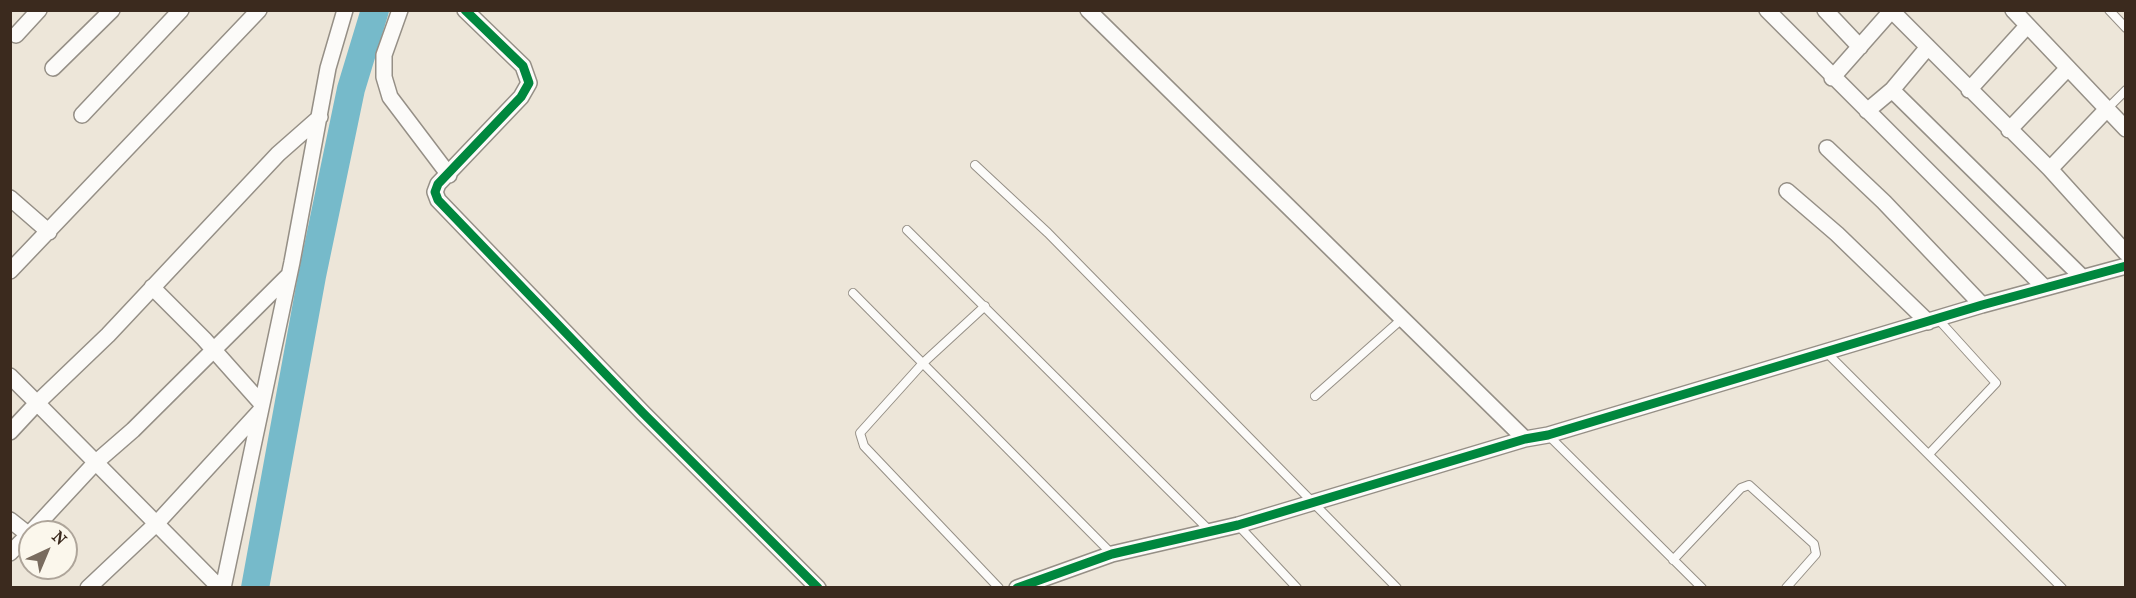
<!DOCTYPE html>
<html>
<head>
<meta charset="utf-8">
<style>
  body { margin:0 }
  #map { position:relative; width:2136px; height:598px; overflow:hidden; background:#ede6d9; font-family:"IM FELL French Canon",serif }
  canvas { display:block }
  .frame { position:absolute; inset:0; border:12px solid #3b2a1e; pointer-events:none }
  .north { position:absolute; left:18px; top:520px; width:60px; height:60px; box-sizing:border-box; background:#fbf7ec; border:2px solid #aea59a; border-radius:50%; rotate:44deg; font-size:16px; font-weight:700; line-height:24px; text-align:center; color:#3b2a1e }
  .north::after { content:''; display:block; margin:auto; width:21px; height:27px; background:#796c5f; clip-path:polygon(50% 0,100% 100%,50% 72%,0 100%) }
</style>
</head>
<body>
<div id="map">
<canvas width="2136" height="598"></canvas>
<div class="frame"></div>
<div class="north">N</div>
</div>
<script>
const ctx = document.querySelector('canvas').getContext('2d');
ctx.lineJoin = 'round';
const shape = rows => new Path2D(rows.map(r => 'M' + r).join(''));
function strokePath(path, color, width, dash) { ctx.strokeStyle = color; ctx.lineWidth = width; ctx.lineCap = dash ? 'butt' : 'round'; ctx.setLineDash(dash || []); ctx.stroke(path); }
const river = shape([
  [255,588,312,276,351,89,375,10]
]);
const lane = shape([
  [2109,10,2126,28],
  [2107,109,2126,90],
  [975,165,1048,233,1397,588],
  [907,230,1210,531],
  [853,293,1112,554],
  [985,306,923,363,860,433,864,446,999,588],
  [1826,352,2062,588],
  [1315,396,1403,318],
  [1548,435,1702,588],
  [1929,454,1996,383,1938,319],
  [1238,525,1297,588],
  [1673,560,1741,488,1749,485,1814,544,1816,554,1786,588]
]);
const street = shape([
  [400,10,384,55,384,77,390,97,449,175],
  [465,10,523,66,529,83,521,97,438,184,435,192,438,200,643,413,818,588],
  [1088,10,1525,439],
  [1767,10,2044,287],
  [1825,10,1860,47],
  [1891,10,2050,169,2126,253],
  [2013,10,2126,129],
  [16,35,39,10],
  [53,68,112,10],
  [1832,78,1892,10],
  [1892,90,2081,276],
  [1969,90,2027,26],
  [1867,111,1892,90,1928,47],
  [82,115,181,10],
  [2009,130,2068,68],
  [1827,148,1884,202,1982,305],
  [2050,169,2107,109],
  [1787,191,1837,234,1928,322],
  [10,198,49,232],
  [10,271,259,10],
  [152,287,204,339,261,403],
  [10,376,37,403,108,335,278,154,320,117],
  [10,432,37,403,220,588],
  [10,520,29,535],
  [31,532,95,463,133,430,289,275],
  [10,553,30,533],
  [88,588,157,523,259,412],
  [223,588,292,262,328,68,345,10],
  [1017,588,1112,554,1238,525,1525,439,1548,435,1982,305,2126,266]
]);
const cycleway = shape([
  [465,10,523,66,529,83,521,97,438,184,435,192,438,200,643,413,818,588],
  [1017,588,1112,554,1238,525,1525,439,1548,435,1982,305,2126,266]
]);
strokePath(river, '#76baca', 28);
strokePath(lane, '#958f86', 10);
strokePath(street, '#958f86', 18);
strokePath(lane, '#fcfbf9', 8);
strokePath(street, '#fcfbf9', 15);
strokePath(cycleway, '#00873e', 9);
</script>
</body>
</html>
